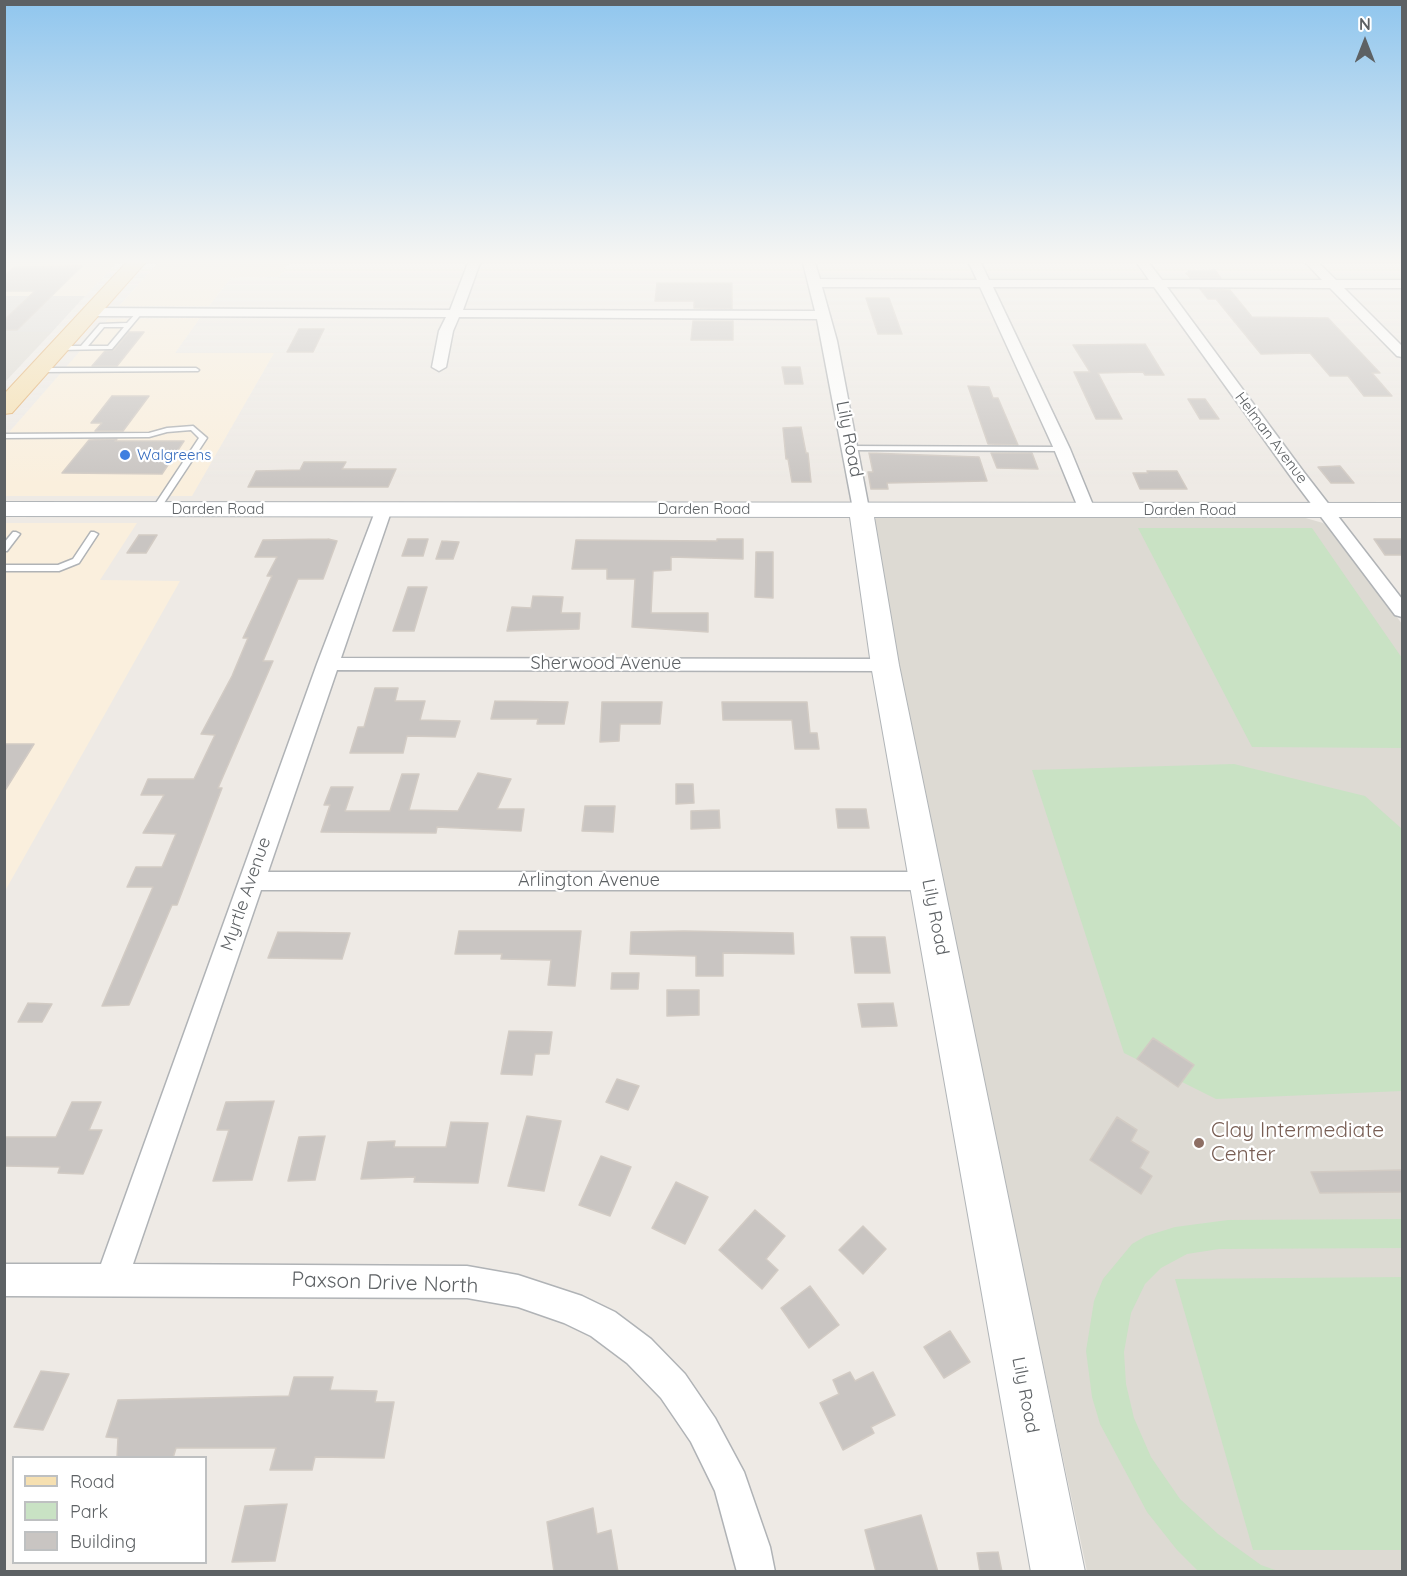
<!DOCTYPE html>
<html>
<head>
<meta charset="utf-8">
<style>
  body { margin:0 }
  #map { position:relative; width:1407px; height:1576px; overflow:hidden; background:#eeeae5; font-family:Quicksand,sans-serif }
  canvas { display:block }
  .frame { position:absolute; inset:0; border:6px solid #5d6164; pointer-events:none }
  .legend { position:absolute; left:12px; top:1456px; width:195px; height:108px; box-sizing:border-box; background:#fff; border:2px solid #bec0c1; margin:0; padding:8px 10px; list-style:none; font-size:18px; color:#5d6164 }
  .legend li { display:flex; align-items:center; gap:12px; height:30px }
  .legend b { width:30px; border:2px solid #bec0c1 }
  .north { position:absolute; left:1335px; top:12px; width:60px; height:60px; -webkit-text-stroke:4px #fff; paint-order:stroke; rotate:0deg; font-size:16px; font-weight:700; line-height:24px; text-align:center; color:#5d6164 }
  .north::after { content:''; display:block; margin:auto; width:21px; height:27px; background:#5d6164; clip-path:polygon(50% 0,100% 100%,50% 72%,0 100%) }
</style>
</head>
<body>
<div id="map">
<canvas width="1407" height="1576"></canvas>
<div class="frame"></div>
<ul class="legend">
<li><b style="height:8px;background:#f6e0b1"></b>Road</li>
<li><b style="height:16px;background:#c9e2c4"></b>Park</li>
<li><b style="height:16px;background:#c9c5c2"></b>Building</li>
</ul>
<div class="north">N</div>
</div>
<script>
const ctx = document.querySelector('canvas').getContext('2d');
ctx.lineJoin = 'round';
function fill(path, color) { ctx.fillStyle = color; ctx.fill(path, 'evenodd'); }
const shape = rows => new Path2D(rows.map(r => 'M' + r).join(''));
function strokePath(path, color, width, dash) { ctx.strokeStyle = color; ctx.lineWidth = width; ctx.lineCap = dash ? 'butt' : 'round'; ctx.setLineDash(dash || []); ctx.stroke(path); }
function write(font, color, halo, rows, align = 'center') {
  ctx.font = font + ' Quicksand,sans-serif'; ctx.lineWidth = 4.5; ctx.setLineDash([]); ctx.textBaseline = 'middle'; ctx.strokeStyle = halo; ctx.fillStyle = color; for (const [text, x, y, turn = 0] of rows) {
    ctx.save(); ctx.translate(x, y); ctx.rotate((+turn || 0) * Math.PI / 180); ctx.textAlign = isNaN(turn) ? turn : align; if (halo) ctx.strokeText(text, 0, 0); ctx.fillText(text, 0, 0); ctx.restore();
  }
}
const commercial = shape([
  [5,263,117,263,85,296,5,296],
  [158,263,289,263,279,277,231,278,209,306,119,306],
  [200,318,175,353,274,353,192,496,5,496,5,437,108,319],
  [5,523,137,523,100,580,180,581,5,891]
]);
const industrial = shape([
  [5,296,85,296,52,332,5,332]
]);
const education = shape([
  [5,332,52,332,5,382,4,332],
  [1302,517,1323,523,1334,531,1402,624,1402,1571,1087,1571,905,715,873,521,876,518]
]);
const green = shape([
  [1138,528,1312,528,1402,658,1402,748,1252,747],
  [1234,764,1365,796,1402,829,1402,1091,1216,1099,1124,1053,1032,770],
  [1402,1219,1402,1248,1219,1249,1187,1254,1161,1268,1145,1284,1131,1313,1124,1352,1126,1384,1134,1418,1151,1457,1180,1499,1218,1534,1261,1565,1278,1571,1198,1571,1177,1550,1147,1512,1100,1424,1092,1397,1086,1351,1094,1301,1103,1279,1132,1244,1146,1236,1175,1227,1228,1220],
  [1402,1277,1402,1550,1253,1550,1175,1279]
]);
const building = shape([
  [82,266,17,330,4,330,4,320,35,291,4,291,4,276,14,267,82,266],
  [1215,270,1221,278,1190,278,1186,273,1190,273,1188,271,1215,270],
  [657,283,732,283,732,309,694,308,694,301,655,301,657,283],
  [1200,289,1230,290,1252,317,1328,318,1380,373,1372,373,1392,396,1364,396,1348,376,1330,376,1310,353,1261,354,1216,299,1208,299,1200,289],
  [866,298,889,298,902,334,878,334,866,298],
  [693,321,733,321,733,340,691,340,693,321],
  [299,329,324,329,313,352,287,352,299,329],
  [129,332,144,332,117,366,92,366,105,351,114,350,129,332],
  [1145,344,1164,375,1145,375,1143,372,1098,373,1122,419,1096,419,1074,372,1090,372,1073,345,1145,344],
  [782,367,800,367,803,384,785,384,782,367],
  [968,386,989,387,993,398,998,398,1018,445,988,444,968,386],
  [112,396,149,396,123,431,95,431,102,423,91,423,112,396],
  [1188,399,1205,399,1219,419,1200,419,1188,399],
  [801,427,806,453,808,453,811,482,792,482,788,459,786,459,783,428,801,427],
  [89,440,117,439,115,441,184,441,162,474,62,473,89,440],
  [869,453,979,457,987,481,887,483,888,489,871,489,868,472,873,472,869,453],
  [991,453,1032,453,1038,469,997,468,991,453],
  [304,462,346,462,342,469,396,469,388,487,248,487,256,471,300,470,304,462],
  [1340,466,1354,483,1331,483,1318,467,1340,466],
  [1147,471,1177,471,1187,489,1140,489,1133,473,1148,473,1147,471],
  [139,535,157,535,146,553,127,553,139,535],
  [328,539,337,541,323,579,298,579,263,661,273,661,218,788,222,788,177,905,172,905,129,1005,102,1006,153,887,127,887,136,867,162,867,176,834,143,833,164,795,141,795,148,779,194,779,215,735,201,734,232,676,248,638,243,638,272,576,267,576,277,557,255,557,263,540,328,539],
  [408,539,428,539,423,556,402,556,408,539],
  [717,539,743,539,743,559,671,557,671,570,653,571,651,613,708,613,708,632,632,627,635,579,607,579,607,569,572,569,576,540,717,541,717,539],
  [1374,539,1402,539,1402,555,1385,555,1374,539],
  [442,541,459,542,453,559,436,559,442,541],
  [756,552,773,552,773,598,755,597,756,552],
  [408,587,427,587,414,631,393,631,408,587],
  [533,596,563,597,561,613,580,613,579,629,507,631,512,607,531,608,533,596],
  [375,688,398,688,395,701,425,701,420,720,460,721,455,737,407,736,403,753,350,753,358,727,364,727,375,688],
  [495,701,568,702,564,724,537,724,538,719,491,719,495,701],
  [602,702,662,702,660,724,620,724,619,741,600,742,602,702],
  [722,702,807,702,810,733,817,733,819,749,795,749,792,720,723,720,722,702],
  [4,744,34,744,4,792,4,744],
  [478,773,511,779,497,809,524,809,521,831,437,827,436,833,321,832,330,805,324,805,331,787,353,787,345,811,390,811,402,774,419,774,409,810,458,811,478,773],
  [676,784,693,784,694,803,676,804,676,784],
  [585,806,615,806,613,832,582,831,585,806],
  [836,809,866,809,869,828,838,828,836,809],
  [719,810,720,828,691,829,691,811,719,810],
  [459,931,581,931,575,986,548,985,551,960,501,959,502,954,455,954,459,931],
  [684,931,793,933,794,954,723,953,723,976,696,976,696,956,630,954,631,932,684,931],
  [278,932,350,933,342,959,268,958,278,932],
  [851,937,885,937,890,973,855,973,851,937],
  [612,973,639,973,638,989,611,989,612,973],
  [667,990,699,990,699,1015,667,1016,667,990],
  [28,1003,52,1004,42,1022,18,1022,28,1003],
  [893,1003,897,1026,862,1027,858,1004,893,1003],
  [509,1031,552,1032,549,1054,535,1054,532,1075,501,1074,509,1031],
  [1153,1038,1194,1065,1178,1087,1137,1059,1153,1038],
  [617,1079,639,1086,628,1110,606,1102,617,1079],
  [274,1101,252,1180,213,1181,229,1130,217,1130,226,1102,274,1101],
  [72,1102,101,1102,89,1130,102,1130,83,1174,58,1173,60,1167,4,1166,4,1137,56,1137,72,1102],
  [527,1116,561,1121,544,1191,508,1186,527,1116],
  [1117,1117,1137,1130,1131,1141,1149,1152,1140,1168,1152,1176,1141,1194,1090,1160,1117,1117],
  [451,1122,488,1123,478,1183,414,1182,415,1177,361,1179,368,1142,395,1141,394,1147,446,1147,451,1122],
  [325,1136,315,1180,288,1181,299,1137,325,1136],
  [601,1156,631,1167,610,1216,579,1205,601,1156],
  [1402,1170,1402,1192,1320,1193,1311,1172,1402,1170],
  [676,1182,708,1197,685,1244,652,1228,676,1182],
  [755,1210,785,1236,766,1259,778,1270,762,1289,719,1250,755,1210],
  [863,1226,886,1249,863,1274,839,1250,863,1226],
  [810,1286,839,1325,809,1348,781,1308,810,1286],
  [950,1331,970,1362,944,1378,924,1347,950,1331],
  [41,1371,69,1374,43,1430,14,1427,41,1371],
  [850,1372,855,1381,873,1372,895,1415,871,1427,874,1433,843,1450,820,1403,839,1394,833,1380,850,1372],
  [294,1377,333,1377,330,1390,377,1391,375,1402,394,1402,384,1458,315,1457,312,1470,270,1470,276,1448,176,1448,173,1458,117,1458,118,1438,106,1437,118,1400,289,1396,294,1377],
  [287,1504,275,1561,232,1562,245,1506,287,1504],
  [593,1508,597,1534,611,1530,618,1572,554,1572,547,1522,593,1508],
  [921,1515,938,1572,876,1572,865,1530,921,1515],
  [998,1552,1002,1572,980,1572,977,1553,998,1552]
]);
const lane = shape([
  [138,311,143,312,112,349,58,350,55,348,58,346,81,346,100,324,127,323,138,311],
  [104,327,124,327,108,346,88,346,104,327],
  [196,368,199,370,198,371,38,372,35,370,38,368,196,368],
  [193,426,207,438,160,509,156,511,152,509,199,438,191,430,167,432,149,437,4,438,4,434,149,433,167,428,193,426],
  [847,446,1062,447,1066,449,1062,451,850,450,846,448,847,446],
  [13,532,16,532,20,534,7,551,4,551,4,543,13,532],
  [91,532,94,532,98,534,79,563,59,571,4,571,4,565,58,565,73,559,91,532]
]);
const street = shape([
  [468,263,480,263,463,310,815,311,803,263,815,263,820,279,977,280,969,263,981,263,989,280,1149,280,1137,263,1149,263,1162,280,1322,280,1306,263,1319,263,1336,280,1402,280,1402,288,1344,288,1402,346,1402,357,1397,356,1330,288,1167,287,1303,471,1402,599,1402,617,1395,615,1291,477,1154,287,993,287,1070,449,1095,510,1087,515,1079,510,1054,449,980,287,822,287,837,341,869,509,861,514,853,509,817,319,459,317,453,331,446,367,439,371,432,367,439,331,446,317,91,316,84,312,91,308,450,310,468,263],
  [384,504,392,509,341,658,885,659,892,660,895,665,892,670,885,671,337,670,268,872,928,872,937,874,940,881,937,888,928,890,261,890,133,1264,467,1266,518,1275,582,1296,615,1312,651,1339,685,1374,715,1418,744,1472,770,1547,775,1572,737,1572,715,1491,691,1442,661,1398,627,1363,591,1336,564,1323,518,1307,467,1298,4,1296,4,1264,101,1264,317,664,376,509,384,504]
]);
const secondary = shape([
  [4,502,1402,503,1402,517,874,517,899,665,1085,1572,1031,1572,871,665,850,517,4,516,4,502]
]);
const primary = shape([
  [126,263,145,263,12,413,4,414,4,394,126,263]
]);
const markers = [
  [125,455,6,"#3f7fe0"],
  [1199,1143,6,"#8d6e63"]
];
const farStreetnames = [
  ["Helman Avenue",1271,438,53],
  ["Darden Road",218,509],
  ["Darden Road",704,509],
  ["Darden Road",1190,510]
];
const farShopnames = [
  ["Walgreens",137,455]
];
const streetNames = [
  ["Lily Road",849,439,79],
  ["Sherwood Avenue",606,664],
  ["Arlington Avenue",589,881],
  ["Myrtle Avenue",246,894,-71],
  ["Lily Road",935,917,79],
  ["Lily Road",1025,1395,79]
];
const nearEducationnames = [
  ["Clay Intermediate",1211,1131],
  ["Center",1211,1155]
];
const nearStreetnames = [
  ["Paxson Drive North",385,1283,2]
];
fill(commercial, '#faefdd');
fill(industrial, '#dcdad7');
fill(education, '#dddad3');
fill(green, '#c9e2c4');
fill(building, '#c9c5c2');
strokePath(building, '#d2cbc4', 1.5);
strokePath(lane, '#b0b3b6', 3);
strokePath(street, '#b0b3b6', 3);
strokePath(secondary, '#b1b5b8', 2);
strokePath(primary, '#e2ac69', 2);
fill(lane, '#fff');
fill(street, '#fff');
fill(secondary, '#fff');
fill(primary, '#f6e0b1');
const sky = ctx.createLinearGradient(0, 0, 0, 484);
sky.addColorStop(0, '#90c6ee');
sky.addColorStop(0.54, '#f7f6f3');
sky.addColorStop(1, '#f7f6f300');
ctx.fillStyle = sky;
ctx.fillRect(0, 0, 1407, 484);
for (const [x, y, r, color] of markers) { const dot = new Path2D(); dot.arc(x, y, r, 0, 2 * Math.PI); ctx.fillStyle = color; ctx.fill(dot); strokePath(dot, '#fff', 2); }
write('15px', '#5d6164', '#fff', farStreetnames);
write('15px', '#366cbe', '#fff', farShopnames, 'left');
write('18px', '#5d6164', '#fff', streetNames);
write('21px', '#785e54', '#fff', nearEducationnames, 'left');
write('21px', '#5d6164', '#fff', nearStreetnames);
</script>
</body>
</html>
